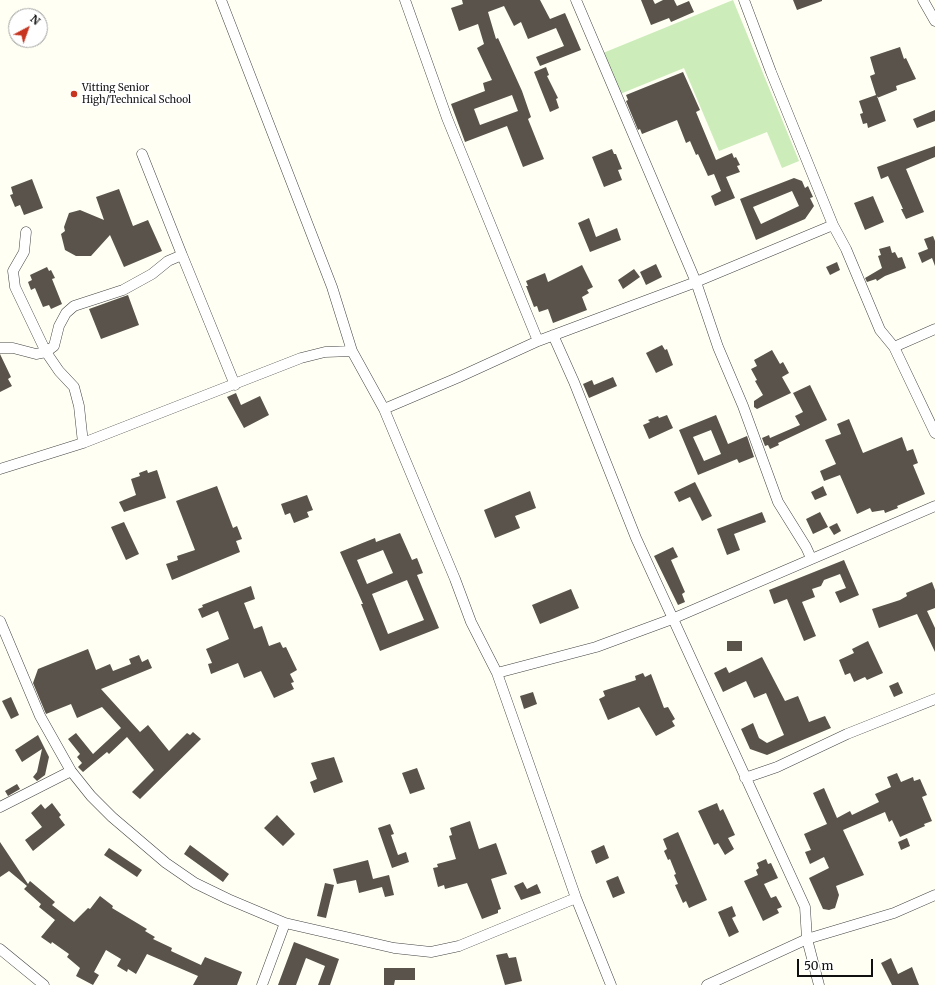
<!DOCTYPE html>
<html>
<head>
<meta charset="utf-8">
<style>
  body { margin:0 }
  #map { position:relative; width:935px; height:985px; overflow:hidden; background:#fffff3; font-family:Merriweather,serif }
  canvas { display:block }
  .north { position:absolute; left:8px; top:8px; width:40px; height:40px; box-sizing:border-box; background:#fff; border:1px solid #9f9f9f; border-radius:50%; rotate:41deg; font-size:11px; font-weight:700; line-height:16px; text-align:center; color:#101010 }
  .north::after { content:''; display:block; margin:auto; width:14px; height:18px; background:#c73521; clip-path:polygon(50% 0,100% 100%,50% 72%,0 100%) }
  .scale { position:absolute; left:797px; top:959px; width:76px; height:18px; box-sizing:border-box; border:2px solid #101010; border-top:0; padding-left:5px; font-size:12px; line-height:14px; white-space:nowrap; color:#101010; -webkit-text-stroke:3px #fff; paint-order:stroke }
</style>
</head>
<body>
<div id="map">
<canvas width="935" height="985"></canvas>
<div class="north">N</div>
<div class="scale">50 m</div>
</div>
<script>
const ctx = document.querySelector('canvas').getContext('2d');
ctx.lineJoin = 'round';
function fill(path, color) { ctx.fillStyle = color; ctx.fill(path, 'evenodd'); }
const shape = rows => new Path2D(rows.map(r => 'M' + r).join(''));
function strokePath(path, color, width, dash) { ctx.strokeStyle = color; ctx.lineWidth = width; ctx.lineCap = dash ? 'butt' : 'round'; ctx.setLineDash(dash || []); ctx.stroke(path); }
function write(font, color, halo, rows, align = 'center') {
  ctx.font = font + ' Merriweather,serif'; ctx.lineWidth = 4; ctx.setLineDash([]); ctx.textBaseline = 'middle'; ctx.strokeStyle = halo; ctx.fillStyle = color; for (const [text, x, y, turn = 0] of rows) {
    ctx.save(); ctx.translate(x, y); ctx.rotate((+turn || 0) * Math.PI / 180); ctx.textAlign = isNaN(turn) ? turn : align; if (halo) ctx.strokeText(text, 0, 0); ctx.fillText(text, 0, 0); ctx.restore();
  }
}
const green = shape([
  [733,0,799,161,782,168,767,132,719,151,684,68,620,94,603,53]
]);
const building = shape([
  [462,0,540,0,550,19,565,13,581,50,540,66,536,57,564,46,556,28,528,39,521,22,514,26,504,6,488,12,496,39,498,38,522,91,531,117,528,119,544,159,523,167,507,126,465,142,451,104,485,91,483,83,492,80,477,48,484,44,478,24,459,31,451,8,463,4],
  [512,95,518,111,480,125,474,109],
  [641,0,653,0,655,4,663,0,674,0,677,6,689,1,694,12,671,22,669,18,651,25],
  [793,0,822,0,822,1,797,10],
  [900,47,904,59,906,58,916,79,896,86,897,90,877,98,877,96,886,121,868,128,867,123,863,124,860,114,863,113,859,101,876,95,870,76,875,74,870,57],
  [546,67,549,75,547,76,558,98,556,99,559,108,550,112,534,72],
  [683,72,700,110,696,112,716,160,732,153,734,158,736,157,740,165,737,166,740,172,726,177,735,198,715,206,711,196,721,191,714,174,708,176,698,154,696,155,690,141,686,143,677,120,642,134,640,129,638,130,626,101,628,100,626,95],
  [935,110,935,121,917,128,913,119],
  [935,146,935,157,906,169,924,212,906,219,901,209,903,209,888,176,881,179,877,167],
  [612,149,614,154,616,154,622,169,618,170,622,180,604,187,592,157],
  [794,178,802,181,805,188,808,186,813,197,810,198,814,206,805,219,756,240,740,199],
  [792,191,799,206,761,224,753,207],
  [32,179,43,208,24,215,20,205,15,207,10,195,13,194,11,187],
  [119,189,133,226,148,220,162,251,124,267,110,235,91,256,76,256,65,250,61,234,65,231,64,227,69,213,80,210,104,220,96,197],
  [873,196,884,222,865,230,854,203],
  [589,218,596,237,617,228,621,240,590,252,578,223],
  [933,236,935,241,935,266,932,258,922,263,918,253,928,249,924,239],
  [890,246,892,253,895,252,898,258,902,257,906,268,885,276,877,281,876,279,867,282,865,278,882,268,878,256,881,255,879,249],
  [837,262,840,270,830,275,826,267],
  [656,264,662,277,646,285,640,272],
  [582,265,593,287,587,290,589,293,582,297,587,310,553,323,548,309,539,312,537,306,534,307,526,286,528,286,526,281,545,273,548,282],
  [47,267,49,271,51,270,55,278,52,279,62,304,51,309,49,305,43,307,35,288,31,290,28,282,32,280,30,275],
  [634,269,640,277,623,289,618,280],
  [128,295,139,325,101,339,89,309],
  [662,345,665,350,667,349,673,365,656,373,646,353],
  [772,350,780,364,783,362,789,373,782,377,791,393,757,409,754,407,754,401,763,395,755,381,757,380,751,369,757,366,754,360],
  [0,354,11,377,8,379,12,386,0,392],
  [613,377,617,386,589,398,583,384,592,380,594,385],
  [810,385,827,420,778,443,779,445,770,449,768,445,765,446,762,438,769,435,770,438,800,425,795,416,803,412,793,393],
  [236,393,241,405,260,396,269,415,244,428,227,397],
  [667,415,673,428,649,439,643,425,650,422,648,420,658,416,659,418],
  [716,415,728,444,747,436,754,457,739,463,737,459,698,475,679,430],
  [711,430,721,454,704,461,693,437],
  [849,419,863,453,902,437,907,451,913,449,918,463,913,465,925,494,897,506,898,508,885,513,884,510,872,512,870,508,857,514,840,475,824,481,820,471,836,464,825,440,841,434,837,424],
  [147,470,148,473,157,470,166,498,124,512,119,502,136,495,131,479,140,476,139,473],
  [695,482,712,516,702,521,690,497,679,502,674,492],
  [217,486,233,528,237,526,242,539,236,541,240,552,172,580,166,564,178,560,177,556,195,550,176,501],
  [823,486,827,495,815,500,811,492],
  [530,491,536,508,515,516,520,528,495,538,484,510],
  [307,495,313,510,307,512,309,517,294,523,290,513,285,515,281,504],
  [762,512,766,522,734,534,740,550,727,555,717,529],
  [820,512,828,527,813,534,806,519],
  [124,522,139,554,126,560,111,527],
  [837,523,841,531,834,535,829,527],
  [400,533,412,560,417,558,423,573,417,575,439,628,380,651,361,604,363,604,340,552,375,538,376,542],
  [383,550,393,573,367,584,357,560],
  [407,580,424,620,388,634,372,594],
  [673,547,678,557,671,560,685,592,682,594,685,602,678,605,654,556],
  [844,560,859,595,840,603,835,592,846,588,840,574,824,580,821,586,812,589,815,597,802,602,816,636,804,641,787,599,774,604,769,590],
  [932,582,935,590,935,608,927,611,935,628,935,652,917,614,879,628,872,609,900,600,907,596,906,593],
  [251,586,255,599,244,603,254,629,262,626,269,646,280,642,283,648,286,647,297,670,290,674,294,682,291,683,294,689,274,698,261,671,244,678,238,663,211,674,208,664,212,663,206,649,229,639,218,611,202,618,198,609,203,607,202,605],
  [571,589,579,608,540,624,532,605],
  [727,641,742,641,742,651,727,651],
  [868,641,883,673,867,680,865,677,854,682,850,673,845,675,839,660,854,653,852,649],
  [88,649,96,670,110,664,113,671,131,664,129,659,139,655,142,662,148,659,152,668,101,689,140,732,148,725,169,751,187,733,190,735,193,732,201,739,140,799,132,792,154,770,127,737,109,754,107,752,83,772,78,767,82,763,77,757,80,754,68,739,76,733,93,754,121,728,102,707,77,718,71,704,46,714,33,683,38,669],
  [762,657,785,701,798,696,809,722,825,716,831,728,767,755,750,749,741,729,753,723,759,738,767,743,784,735,766,693,754,698,746,681,723,692,714,673,726,667,729,673],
  [643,673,645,677,651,674,664,708,668,707,675,719,672,721,675,726,656,736,639,707,608,720,599,699,605,696,603,691,636,680,635,676],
  [898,682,903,693,894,697,889,686],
  [533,692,537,704,524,709,520,696],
  [11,697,19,715,11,719,2,701],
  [38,735,49,757,45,775,37,781,33,777,37,772,42,749,22,762,15,750],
  [334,757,343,782,314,793,310,782,317,779,311,763],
  [417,768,425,789,410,794,402,773],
  [897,773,901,782,913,777,914,781,920,779,927,795,922,797,932,821,924,824,925,826,900,837,892,820,889,822,885,812,843,830,864,875,836,886,839,895,835,908,829,910,823,909,809,878,829,868,824,857,810,864,805,852,811,850,804,834,827,824,813,793,824,788,837,818,850,811,852,815,879,802,875,794,891,787,887,777],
  [17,784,20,789,8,796,5,791],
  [52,803,61,815,59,817,65,825,33,851,25,840,42,827,31,813,41,804,45,809],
  [717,803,720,811,723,809,735,835,728,838,734,849,725,855,718,843,714,845,698,811],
  [277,815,295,834,283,846,264,828],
  [470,821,479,849,496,843,507,874,491,879,501,909,498,910,498,913,482,919,467,883,445,889,444,885,438,887,433,868,438,867,437,864,456,859,449,836,452,835,450,828],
  [390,824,394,834,391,835,398,855,406,852,409,862,392,868,378,828],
  [678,832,707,900,689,908,686,901,683,903,675,885,678,884,674,875,676,874,670,859,668,860,664,851,667,849,663,839],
  [907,838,910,846,901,850,898,842],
  [0,842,28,884,30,881,55,902,52,905,74,922,88,908,90,909,100,896,113,906,112,908,147,929,145,931,155,937,153,939,172,948,171,951,201,965,205,957,242,972,237,985,193,985,198,976,147,954,136,974,128,969,127,972,117,966,121,959,106,950,94,972,99,975,93,985,76,976,80,968,67,957,69,954,52,942,51,944,41,937,55,920,39,907,41,904,24,889,27,886,9,871,0,877],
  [190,845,229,874,223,882,184,854],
  [604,845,609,858,596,864,591,851],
  [109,848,142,870,137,877,104,855],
  [766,859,768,864,771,863,778,878,764,884,771,898,776,896,782,907,777,909,779,913,763,921,744,881,758,875,756,870,759,868,757,863],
  [368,860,373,879,389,875,394,895,385,897,382,887,359,893,356,880,337,884,333,869],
  [618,876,625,893,613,898,606,881],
  [523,882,527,889,537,884,541,893,521,900,514,886],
  [325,883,334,885,326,918,317,916],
  [732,906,736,916,732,918,739,932,729,937,718,912],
  [294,942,339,959,330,985,318,985,325,966,306,958,296,985,278,985],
  [507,953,509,958,516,957,522,981,505,985,496,955],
  [891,958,898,974,912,967,919,985,892,985,881,963],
  [384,968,415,968,415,980,395,980,394,985,384,985]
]);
const minor = shape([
  [221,0,332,287,352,351],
  [405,0,447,118,538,341],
  [576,0,696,282,718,347,743,406,778,502,806,547,811,558],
  [744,0,771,72,833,225,846,249,880,330,894,347,935,433],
  [923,0,935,21],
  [26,232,24,252,13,271,15,287,46,352,54,346,59,326,66,313,74,306,123,290,152,274,168,261,182,255,142,154],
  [182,255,235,385],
  [553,335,574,382,636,538,805,907,807,939,894,913,935,895],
  [894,347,935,329],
  [0,348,13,348,36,354,46,352,59,371,74,387,79,406,83,443],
  [384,409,455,579,471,622,497,673,596,647,672,619,935,506],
  [0,469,83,443,301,358,325,352,352,351,384,409,457,378,538,341,696,282,833,225],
  [0,621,40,716,71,771,91,796,112,817,166,863,195,883,228,899,285,923,394,948,431,952,459,946,576,898],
  [497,673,576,898,611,985],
  [745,778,777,767,847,734,935,699],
  [0,807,71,771],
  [0,949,44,985],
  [262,985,285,923],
  [707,985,807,939,819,985]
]);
const markers = [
  [74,94,4,"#c73521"]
];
const poiNames = [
  ["Vitting Senior",82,88],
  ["High/Technical School",82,100]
];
fill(green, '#ccecba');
fill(building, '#59534c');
strokePath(minor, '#434343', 11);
strokePath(minor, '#fff', 10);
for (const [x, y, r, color] of markers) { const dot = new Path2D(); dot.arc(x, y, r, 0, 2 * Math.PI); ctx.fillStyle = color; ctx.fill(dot); strokePath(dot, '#fff', 1.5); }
write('10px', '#101010', '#fff', poiNames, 'left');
</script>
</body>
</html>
